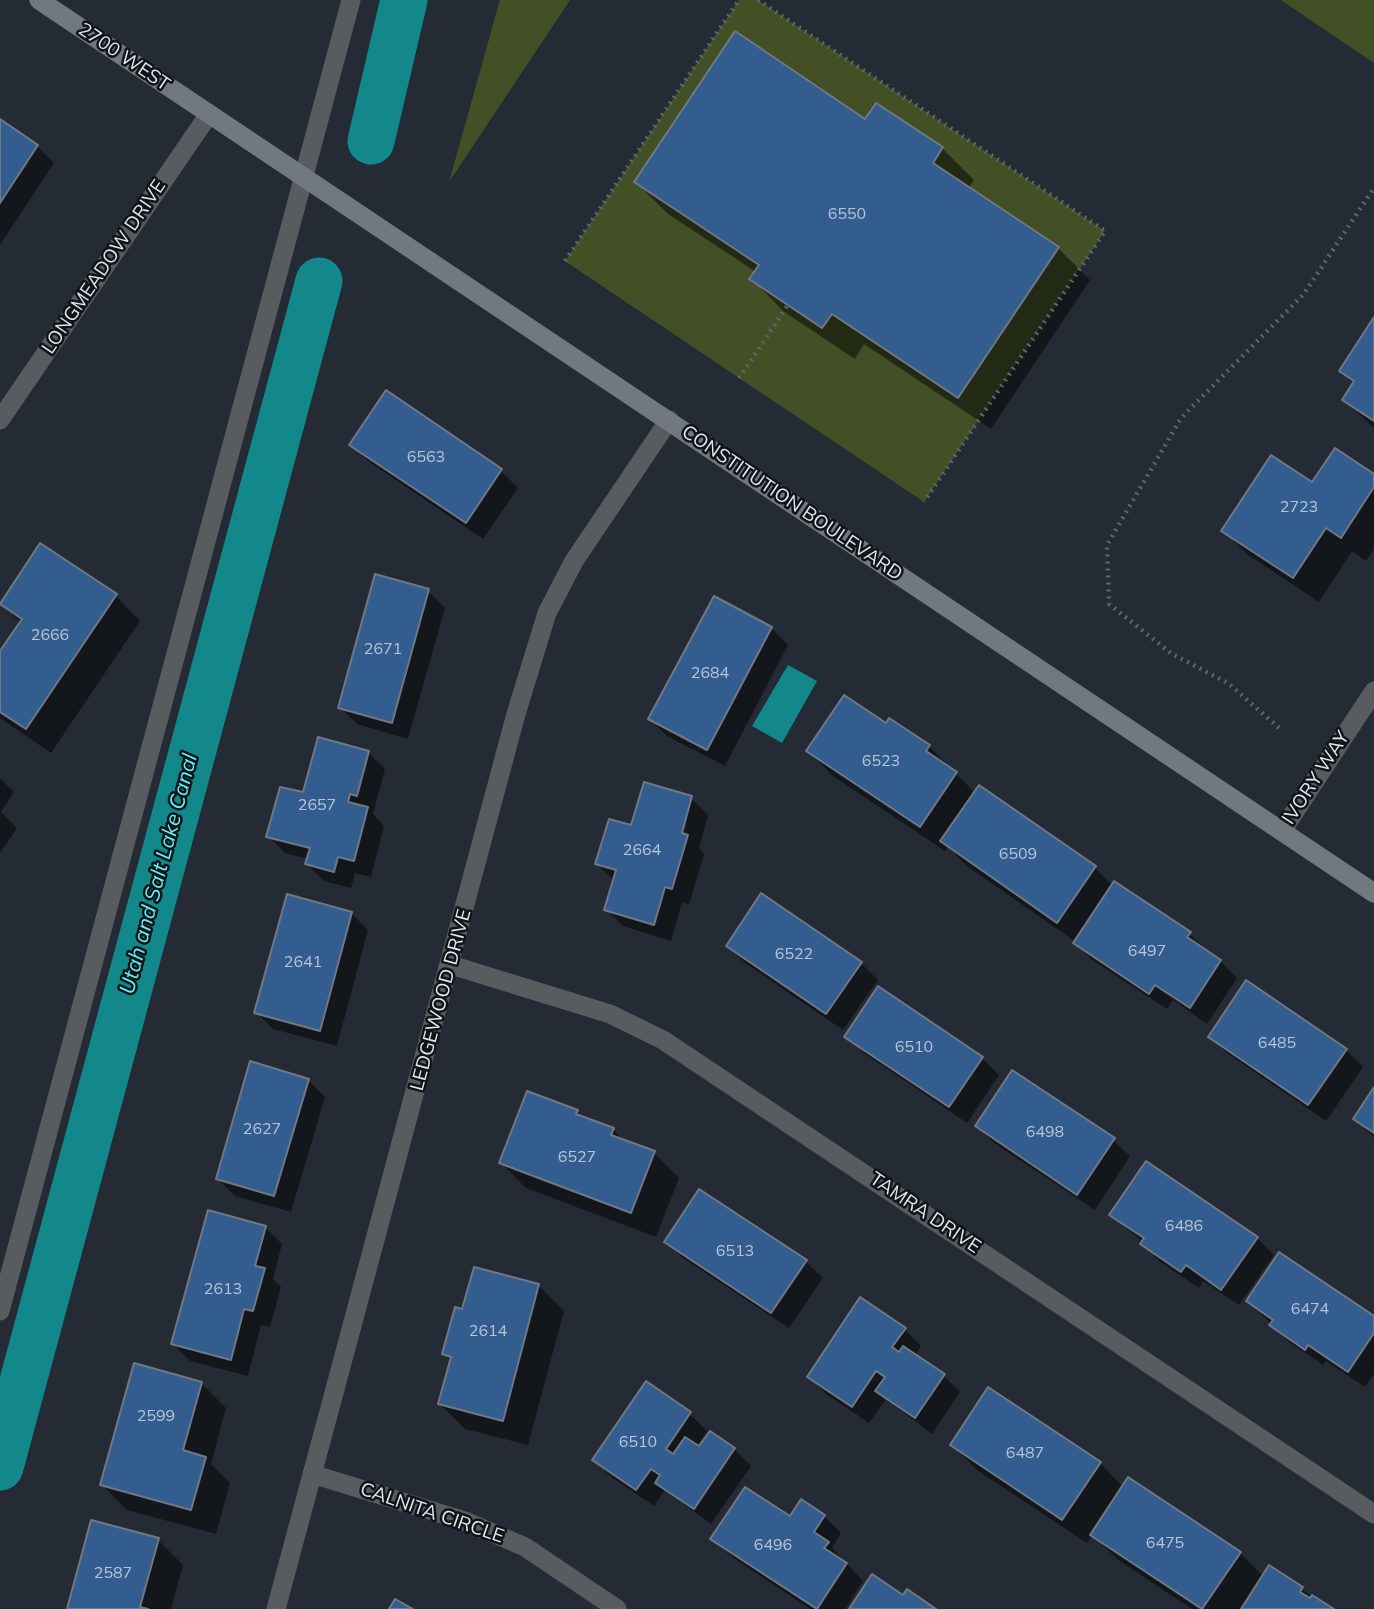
<!DOCTYPE html>
<html>
<head>
<meta charset="utf-8">
<style>
  body { margin:0 }
  canvas { display:block; background:#242b34 }
</style>
</head>
<body>
<canvas width="1374" height="1609"></canvas>
<script>
const ctx = document.querySelector('canvas').getContext('2d');
ctx.lineJoin = 'round';
function fill(path, color) { ctx.fillStyle = color; ctx.fill(path, 'evenodd'); }
const shape = rows => new Path2D(rows.map(r => 'M' + r).join(''));
function strokePath(path, color, width, dash) { ctx.strokeStyle = color; ctx.lineWidth = width; ctx.lineCap = dash ? 'butt' : 'round'; ctx.setLineDash(dash || []); ctx.stroke(path); }
function write(font, color, halo, rows, align = 'center') {
  ctx.font = font + ' Mulish,sans-serif'; ctx.lineWidth = 5; ctx.setLineDash([]); ctx.textBaseline = 'middle'; ctx.strokeStyle = halo; ctx.fillStyle = color; for (const [text, x, y, turn = 0] of rows) {
    ctx.save(); ctx.translate(x, y); ctx.rotate((+turn || 0) * Math.PI / 180); ctx.textAlign = isNaN(turn) ? turn : align; if (halo) ctx.strokeText(text, 0, 0); ctx.fillText(text, 0, 0); ctx.restore();
  }
}
const green = shape([
  [500,0,570,0,449,182],
  [739,0,758,0,1105,231,924,502,565,261],
  [1281,0,1374,0,1374,63]
]);
const water = shape([
  [788,665,817,681,782,743,752,726]
]);
const shadow = shape([
  [877,105,942,148,974,180,968,189,1058,248,1090,280,991,429,864,344,855,359,783,311,752,279,756,272,668,214,636,182,866,121],
  [0,121,37,146,54,163,0,245],
  [1374,321,1374,428,1344,400,1354,384,1341,371],
  [386,393,501,471,518,488,483,539,368,461,351,444],
  [1374,477,1374,549,1366,561,1352,551,1319,602,1248,555,1223,530,1313,485],
  [428,591,445,608,408,739,357,724,340,707],
  [116,596,140,621,51,753,0,718,0,654,21,623,2,604],
  [771,628,788,645,725,766,667,736,650,719],
  [887,725,929,746,975,793,979,787,1095,868,1113,886,1189,934,1220,961,1237,978,1207,1024,1173,1000,1167,1009,1092,960,1076,942,967,866,948,847,945,851,833,776,808,751],
  [368,752,385,769,373,814,384,826,371,877,355,873,351,888,324,881,307,864,308,859,285,853,268,836,304,794],
  [0,778,14,792,1,812,17,828,0,853],
  [645,784,691,798,708,815,699,848,704,854,689,905,682,902,671,941,623,926,606,909,615,881,597,864,632,827],
  [351,913,368,930,337,1046,273,1029,256,1012],
  [728,946,861,963,878,980,843,1030,745,963],
  [1246,983,1346,1050,1363,1067,1326,1121,1227,1053,1210,1037],
  [847,1036,982,1058,999,1075,967,1123,864,1053],
  [308,1080,325,1097,291,1212,235,1196,218,1179],
  [1374,1090,1374,1137,1355,1119],
  [577,1111,584,1118,613,1129,625,1142,654,1153,679,1178,656,1237,526,1188,501,1163],
  [977,1126,1113,1140,1130,1156,1095,1210,994,1143],
  [1111,1215,1257,1238,1274,1255,1239,1305,1203,1281,1199,1288,1159,1261,1143,1242],
  [265,1227,282,1244,273,1279,281,1287,270,1327,261,1325,248,1376,190,1361,173,1344],
  [666,1242,806,1262,823,1278,789,1328,683,1258],
  [475,1269,539,1286,564,1311,528,1445,465,1429,440,1404,451,1361,444,1354,463,1311],
  [1248,1301,1374,1318,1374,1374,1365,1387,1326,1361,1323,1365,1289,1342],
  [904,1329,921,1346,915,1356,943,1375,960,1392,932,1434,886,1399,869,1423,826,1394,809,1377],
  [201,1383,226,1408,211,1464,230,1483,216,1534,127,1510,102,1485],
  [646,1384,690,1414,707,1431,696,1447,734,1449,751,1466,711,1524,665,1490,654,1506,611,1477,594,1460],
  [952,1445,1100,1463,1123,1487,1240,1553,1264,1577,1302,1589,1329,1609,1192,1609,1117,1559,1093,1535,1087,1543,977,1470],
  [824,1516,841,1533,832,1548,863,1581,845,1609,810,1609,729,1555,713,1538,790,1518],
  [158,1540,183,1565,171,1609,68,1609]
]);
const canal = shape([
  [371,141,404,0],
  [0,1467,319,281]
]);
const building = shape([
  [735,31,865,119,876,103,943,147,933,163,1059,247,958,398,832,314,822,328,749,279,759,265,634,182,735,31],
  [0,119,38,145,0,203,0,119],
  [1374,317,1374,421,1342,400,1354,381,1339,371,1374,317],
  [386,390,502,469,466,523,349,445,386,390],
  [1335,448,1374,474,1374,487,1341,538,1326,528,1293,578,1221,531,1271,455,1312,482,1335,448],
  [40,543,117,594,26,729,0,712,0,651,22,619,0,604,40,543],
  [375,574,429,589,392,723,338,708,375,574],
  [714,596,772,627,707,750,648,719,714,596],
  [844,695,886,723,889,718,930,745,926,751,957,772,920,827,806,751,844,695],
  [318,737,369,751,357,796,350,794,348,802,368,807,354,861,338,857,334,872,305,864,310,848,266,837,280,787,303,792,318,737],
  [644,782,692,796,682,833,688,835,672,889,665,887,654,925,604,910,616,870,595,864,609,819,631,825,644,782],
  [979,785,1096,866,1057,923,940,841,979,785],
  [1114,881,1191,932,1187,937,1221,960,1190,1008,1155,985,1149,994,1073,943,1114,881],
  [761,893,862,962,826,1014,726,946,761,893],
  [287,894,352,912,320,1031,254,1013,287,894],
  [1246,980,1347,1049,1308,1105,1208,1037,1246,980],
  [878,986,983,1057,949,1107,844,1037,878,986],
  [250,1061,309,1079,274,1196,216,1179,250,1061],
  [1012,1070,1115,1138,1077,1195,975,1126,1012,1070],
  [1374,1087,1374,1133,1353,1119,1374,1087],
  [527,1091,578,1110,576,1114,614,1128,611,1135,655,1151,631,1213,499,1163,527,1091],
  [1146,1161,1258,1237,1221,1290,1186,1265,1181,1272,1140,1244,1144,1238,1109,1215,1146,1161],
  [699,1189,807,1260,771,1313,664,1242,699,1189],
  [208,1210,266,1226,255,1266,265,1268,253,1311,244,1309,231,1360,171,1344,208,1210],
  [1279,1252,1374,1316,1374,1333,1348,1372,1308,1345,1305,1350,1269,1325,1273,1320,1246,1301,1279,1252],
  [474,1267,539,1284,503,1421,438,1404,451,1357,442,1354,455,1307,462,1309,474,1267],
  [860,1297,906,1328,892,1347,899,1352,903,1346,945,1374,915,1418,875,1391,885,1377,876,1371,852,1407,807,1377,860,1297],
  [134,1363,202,1382,183,1450,206,1457,191,1510,100,1485,134,1363],
  [646,1381,691,1412,666,1449,673,1454,685,1437,699,1446,710,1431,735,1448,694,1509,655,1483,660,1475,651,1469,636,1490,592,1460,646,1381],
  [988,1387,1101,1462,1062,1520,950,1445,988,1387],
  [1128,1477,1241,1552,1202,1609,1090,1535,1128,1477],
  [745,1487,790,1516,801,1499,825,1515,814,1532,829,1542,824,1548,847,1563,817,1609,710,1539,745,1487],
  [91,1520,159,1538,140,1607,148,1609,67,1609,91,1520],
  [1269,1565,1303,1587,1300,1592,1310,1598,1312,1595,1334,1609,1241,1609,1269,1565],
  [872,1574,903,1595,907,1589,936,1609,849,1609,872,1574],
  [395,1599,413,1609,389,1609,395,1599]
]);
const path = shape([
  [758,0,1105,231,924,502],
  [565,261,739,0],
  [739,378,788,305],
  [1279,728,1228,683,1172,654,1109,604,1107,545,1181,418,1303,295,1374,188]
]);
const service = shape([
  [0,1311,351,0]
]);
const minor = shape([
  [0,420,209,114],
  [1282,831,1374,691],
  [451,965,610,1014,663,1040,1374,1514],
  [312,1474,465,1521,525,1547,617,1609],
  [276,1609,516,714,547,613,574,561,669,420]
]);
const secondary = shape([
  [39,0,1374,893]
]);
const numberNames = [
  ["6550",847,214],
  ["6563",426,457],
  ["2723",1299,507],
  ["2666",50,635],
  ["2671",383,649],
  ["2684",710,673],
  ["6523",881,761],
  ["2657",317,805],
  ["2664",642,850],
  ["6509",1018,854],
  ["6497",1147,951],
  ["6522",794,954],
  ["2641",303,962],
  ["6485",1277,1043],
  ["6510",914,1047],
  ["2627",262,1129],
  ["6498",1045,1132],
  ["6527",577,1157],
  ["6486",1184,1226],
  ["6513",735,1251],
  ["2613",223,1289],
  ["6474",1310,1309],
  ["2614",488,1331],
  ["2599",156,1416],
  ["6510",638,1442],
  ["6487",1025,1453],
  ["6475",1165,1543],
  ["6496",773,1545],
  ["2587",113,1573]
];
const streetNames = [
  ["2700 WEST",124,57,34],
  ["LONGMEADOW DRIVE",104,267,-56],
  ["CONSTITUTION BOULEVARD",792,503,34],
  ["IVORY WAY",1316,778,-57],
  ["LEDGEWOOD DRIVE",441,1000,-75],
  ["TAMRA DRIVE",925,1213,34],
  ["CALNITA CIRCLE",432,1513,19]
];
const waterNames = [
  ["Utah and Salt Lake Canal",159,874,-75]
];
fill(green, '#435026');
fill(water, '#12888a');
fill(shadow, '#0007');
strokePath(canal, '#12888a', 47);
fill(building, '#325d8e');
strokePath(building, '#707883', 2);
strokePath(path, '#5f656d', 4.5, [2, 5]);
strokePath(service, '#585c61', 19);
strokePath(minor, '#585c61', 19);
strokePath(secondary, '#72787f', 19);
write('16px', '#b7c5d6', null, numberNames);
write('19px', '#e3e8ee', '#101418', streetNames);
write('italic 21px', '#61f3f5', '#101418', waterNames);
</script>
</body>
</html>
